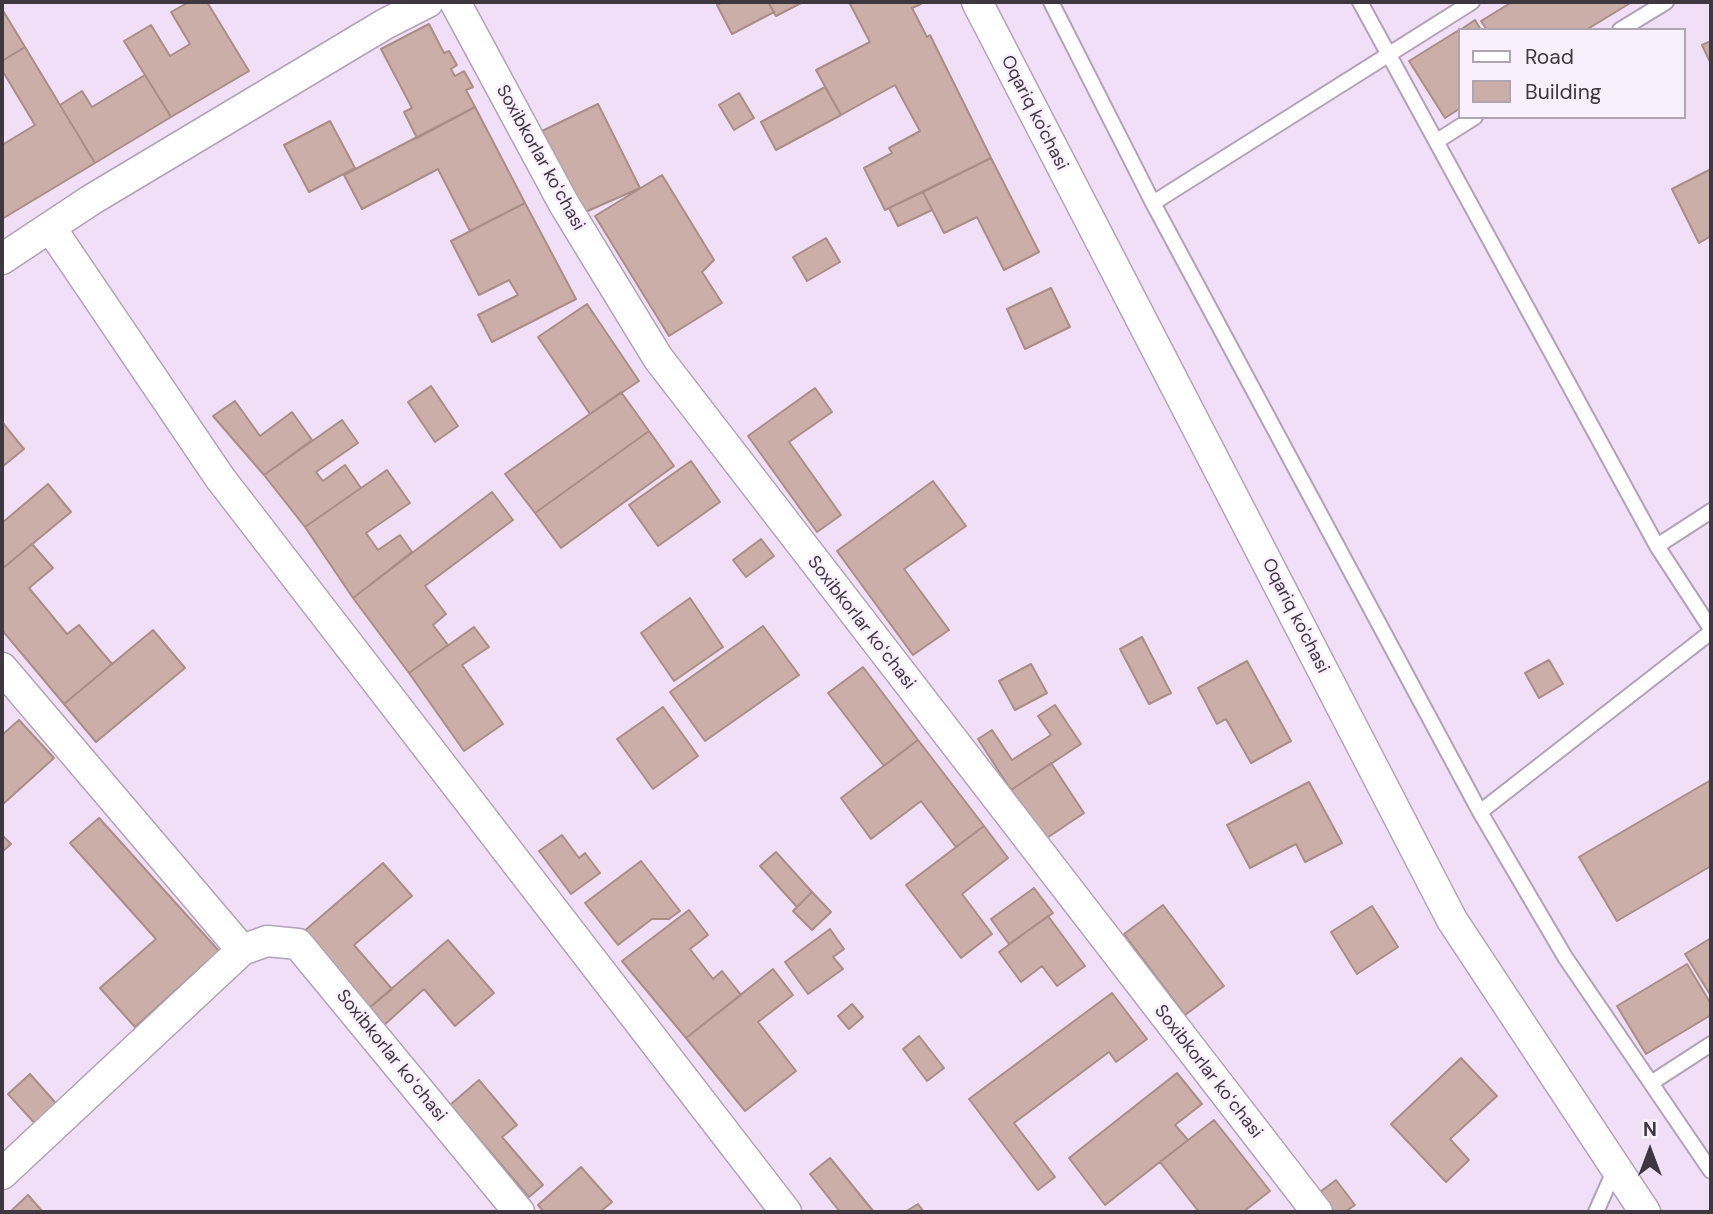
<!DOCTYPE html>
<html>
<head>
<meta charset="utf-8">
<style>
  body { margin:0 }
  #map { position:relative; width:1713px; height:1214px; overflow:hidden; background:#f0dff6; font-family:"DM Sans",sans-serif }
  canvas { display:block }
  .frame { position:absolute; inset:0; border:4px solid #3e3740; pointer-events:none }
  .legend { position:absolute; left:1458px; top:28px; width:228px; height:91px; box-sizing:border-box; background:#faeffd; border:2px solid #afa5b1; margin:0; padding:9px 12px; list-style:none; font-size:21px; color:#3e3740 }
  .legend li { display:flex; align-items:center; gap:14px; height:35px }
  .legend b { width:35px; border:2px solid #afa5b1 }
  .north { position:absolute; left:1615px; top:1116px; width:70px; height:70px; -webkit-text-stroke:5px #faeffd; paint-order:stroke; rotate:0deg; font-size:19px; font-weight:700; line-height:28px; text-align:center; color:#3e3740 }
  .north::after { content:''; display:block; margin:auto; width:24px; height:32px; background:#3e3740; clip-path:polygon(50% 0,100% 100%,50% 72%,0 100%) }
</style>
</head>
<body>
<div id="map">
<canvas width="1713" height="1214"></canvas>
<div class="frame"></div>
<ul class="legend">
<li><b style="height:9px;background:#fff"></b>Road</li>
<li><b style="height:19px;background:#cbaea7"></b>Building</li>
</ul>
<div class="north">N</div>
</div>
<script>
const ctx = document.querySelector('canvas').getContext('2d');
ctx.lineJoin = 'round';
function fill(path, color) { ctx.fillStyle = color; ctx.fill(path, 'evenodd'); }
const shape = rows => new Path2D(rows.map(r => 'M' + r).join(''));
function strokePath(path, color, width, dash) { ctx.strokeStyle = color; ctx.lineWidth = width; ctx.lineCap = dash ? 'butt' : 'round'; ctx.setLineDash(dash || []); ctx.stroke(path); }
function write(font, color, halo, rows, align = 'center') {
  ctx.font = font + ' "DM Sans",sans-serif'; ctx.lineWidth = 5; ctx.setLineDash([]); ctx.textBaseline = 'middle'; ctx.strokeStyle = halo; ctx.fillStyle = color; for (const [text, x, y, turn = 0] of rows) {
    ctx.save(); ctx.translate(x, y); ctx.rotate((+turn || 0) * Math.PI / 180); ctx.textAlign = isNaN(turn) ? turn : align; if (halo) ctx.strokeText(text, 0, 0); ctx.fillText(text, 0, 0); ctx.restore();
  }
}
const building = shape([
  [189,2,207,2,249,71,171,117,124,41,151,25,170,56,190,44,171,12,189,2],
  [723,2,768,2,774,12,732,34,717,5,723,2],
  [768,2,803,2,776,16,768,2],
  [849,2,920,2,921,4,912,8,927,37,930,35,991,158,885,210,864,168,892,153,889,148,920,131,895,85,841,115,816,70,870,42,849,2],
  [1512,2,1632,2,1586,30,1487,30,1481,21,1512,2],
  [2,9,25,47,2,61,2,9],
  [1475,20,1481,30,1460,30,1475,20],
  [429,24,444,53,449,51,457,65,451,69,455,76,464,71,473,87,466,90,475,107,417,138,404,112,412,108,381,49,429,24],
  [1459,30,1459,109,1445,118,1409,61,1459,30],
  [1711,41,1711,64,1702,45,1711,41],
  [25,47,95,163,2,219,2,145,35,125,2,70,2,61,25,47],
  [145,75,171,117,95,163,60,105,82,91,92,107,145,75],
  [825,87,841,115,776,150,761,122,825,87],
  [739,93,754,118,734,130,719,105,739,93],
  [598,104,640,188,583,213,542,131,598,104],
  [475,107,525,203,470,231,438,169,362,209,344,175,475,107],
  [330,121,355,168,309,192,284,145,330,121],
  [991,158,1039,252,1004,270,977,217,944,233,923,192,991,158],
  [1711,169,1711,236,1699,243,1672,189,1711,169],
  [662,175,714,260,702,272,722,303,669,336,595,216,662,175],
  [923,192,932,210,898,226,889,208,923,192],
  [525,203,576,299,492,342,478,315,518,295,509,280,479,295,451,241,525,203],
  [826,238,840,262,807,281,793,257,826,238],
  [1051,288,1070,327,1025,349,1007,309,1051,288],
  [587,304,639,381,590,414,538,337,587,304],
  [431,386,458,426,435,442,408,402,431,386],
  [815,388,832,412,789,442,841,515,817,532,748,436,815,388],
  [621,392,649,431,535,513,505,474,621,392],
  [235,401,260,436,292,412,312,440,264,475,213,416,235,401],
  [342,420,358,443,316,472,323,481,345,465,361,488,305,527,264,475,342,420],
  [2,422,24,449,2,467,2,422],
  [649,431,674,466,561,548,535,513,649,431],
  [691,461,720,502,658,546,629,505,691,461],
  [387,470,410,503,366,533,378,550,400,535,412,552,353,598,305,527,387,470],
  [933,481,966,526,904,569,949,630,913,655,837,551,933,481],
  [48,484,71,512,2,569,2,523,48,484],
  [492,492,513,520,425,586,446,614,433,625,448,645,409,673,353,598,492,492],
  [761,539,774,556,746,577,733,560,761,539],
  [32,544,53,568,29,588,67,634,79,625,112,664,64,704,2,630,2,569,32,544],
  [690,598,723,647,674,681,641,633,690,598],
  [763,626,799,675,705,741,670,692,763,626],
  [474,627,489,647,462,665,503,724,464,751,409,673,474,627],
  [153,630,185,668,96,742,64,704,153,630],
  [1142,637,1171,693,1149,704,1120,649,1142,637],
  [1549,660,1563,684,1539,698,1525,673,1549,660],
  [1247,661,1291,741,1251,763,1226,719,1217,724,1198,688,1247,661],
  [1031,664,1047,693,1015,710,999,681,1031,664],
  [863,667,918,740,884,766,828,693,863,667],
  [1055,705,1081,744,1011,790,978,739,992,730,1012,760,1051,735,1038,716,1055,705],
  [663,707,698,756,653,789,617,739,663,707],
  [19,720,54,758,2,805,2,735,19,720],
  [918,740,984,826,956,847,921,801,871,839,841,798,918,740],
  [1051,763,1084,813,1047,838,1011,790,1051,763],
  [1711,780,1711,866,1617,921,1579,857,1711,780],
  [1309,782,1342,843,1305,862,1296,844,1250,868,1227,825,1309,782],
  [99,818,219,951,135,1027,100,988,156,939,70,843,99,818],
  [984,826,1008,858,962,894,992,934,961,958,906,885,984,826],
  [2,835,11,844,2,852,2,835],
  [562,835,579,858,585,853,600,873,571,894,539,851,562,835],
  [776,852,812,892,797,907,760,866,776,852],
  [641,861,680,911,669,919,652,919,618,945,585,903,641,861],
  [383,863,412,896,354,945,392,989,368,1009,302,933,383,863],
  [1034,888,1053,913,1009,944,991,919,1034,888],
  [812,892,831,912,812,930,793,911,812,892],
  [1163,905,1224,986,1185,1015,1124,934,1163,905],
  [1372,906,1398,947,1357,974,1331,932,1372,906],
  [689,910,708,935,690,949,713,979,722,971,741,995,686,1038,622,961,689,910],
  [1048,916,1085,966,1057,986,1042,966,1021,982,999,952,1048,916],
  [830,929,844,949,833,957,843,969,808,994,785,962,830,929],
  [1711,938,1711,996,1685,954,1711,938],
  [448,940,494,993,455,1026,424,989,383,1026,368,1009,448,940],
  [1687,964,1711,1004,1711,1015,1646,1054,1617,1006,1687,964],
  [773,969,793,995,758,1022,796,1071,745,1111,686,1038,773,969],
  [1112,993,1147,1039,1116,1062,1109,1052,1014,1123,1055,1177,1038,1190,969,1099,1112,993],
  [852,1004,863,1017,849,1029,838,1016,852,1004],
  [919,1036,944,1068,927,1081,903,1049,919,1036],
  [1461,1058,1497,1096,1450,1139,1469,1160,1446,1182,1391,1124,1461,1058],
  [1177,1073,1202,1104,1175,1125,1188,1140,1105,1205,1069,1158,1177,1073],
  [30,1074,61,1109,39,1128,8,1094,30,1074],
  [479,1080,517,1125,502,1137,543,1185,529,1197,450,1105,479,1080],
  [1214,1120,1270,1191,1243,1212,1199,1212,1160,1162,1214,1120],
  [830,1158,874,1212,840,1212,810,1174,830,1158],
  [581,1167,612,1202,600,1212,544,1212,538,1205,581,1167],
  [1336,1180,1355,1205,1345,1212,1329,1212,1316,1195,1336,1180],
  [28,1195,43,1212,10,1212,28,1195],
  [918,1204,924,1212,905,1212,918,1204]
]);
const service = shape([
  [1051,2,1153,203,1480,812,1565,957,1711,1171],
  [1360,2,1657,546,1711,629],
  [1620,30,1666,2],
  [1437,141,1475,117],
  [1153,203,1472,2],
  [1657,546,1711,511],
  [1480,812,1711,632],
  [1651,1083,1711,1044],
  [1596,1212,1615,1169]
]);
const minor = shape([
  [455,2,564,204,658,358,1317,1212],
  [977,2,1452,920,1645,1212],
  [50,227,220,478,786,1212],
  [2,259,91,200,385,24,428,2],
  [2,668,242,950,2,1174],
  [242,950,267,941,298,944,519,1212]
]);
const streetNames = [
  ["Oqariq ko'chasi",1034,113,63],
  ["Soxibkorlar koʻchasi",540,158,61],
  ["Oqariq ko'chasi",1295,616,63],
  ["Soxibkorlar koʻchasi",861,623,52],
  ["Soxibkorlar koʻchasi",391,1056,51],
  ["Soxibkorlar koʻchasi",1208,1072,52]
];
fill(building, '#cbaea7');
strokePath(building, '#a98d86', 2);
strokePath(service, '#b2a2b7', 18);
strokePath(minor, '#b2a2b7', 33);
strokePath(service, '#fff', 14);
strokePath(minor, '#fff', 30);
write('18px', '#3e3740', '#faeffd', streetNames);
</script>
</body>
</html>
